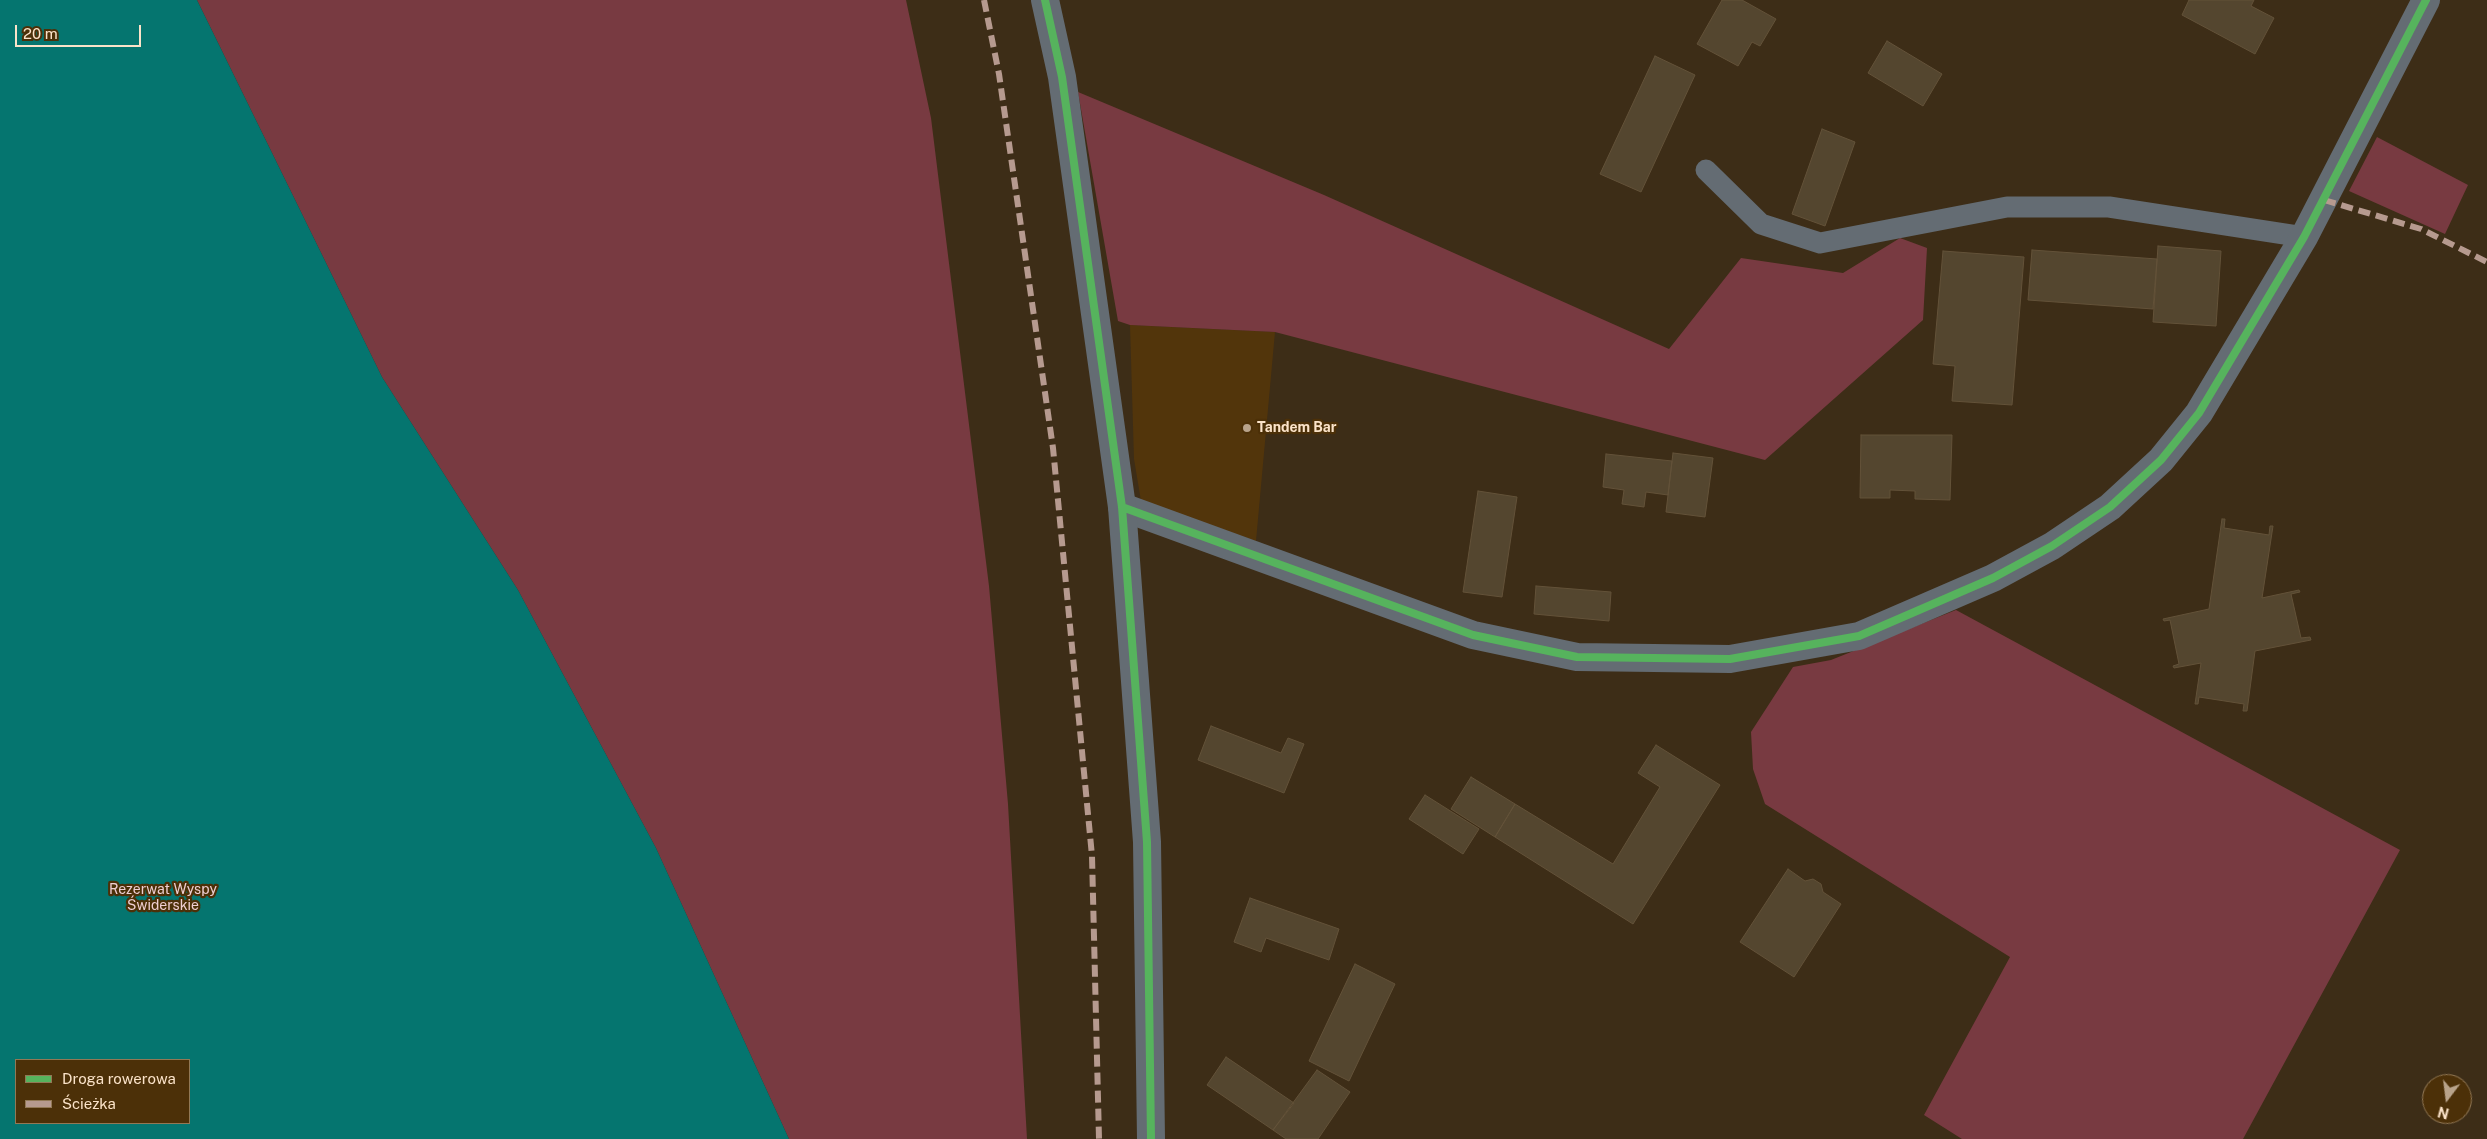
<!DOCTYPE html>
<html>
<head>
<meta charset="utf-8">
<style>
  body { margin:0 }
  #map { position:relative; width:2487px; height:1139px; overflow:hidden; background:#3d2d17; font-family:"Public Sans",sans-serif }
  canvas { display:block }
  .legend { position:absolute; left:15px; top:1059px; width:175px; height:65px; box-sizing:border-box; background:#4c3008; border:1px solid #927855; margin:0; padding:6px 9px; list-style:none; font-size:15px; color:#fbe3c9 }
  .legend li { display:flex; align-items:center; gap:10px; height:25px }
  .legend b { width:25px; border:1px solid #927855 }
  .north { position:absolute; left:2422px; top:1074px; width:50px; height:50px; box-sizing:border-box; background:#4c3008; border:1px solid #927855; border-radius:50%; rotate:195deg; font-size:14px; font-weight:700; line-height:20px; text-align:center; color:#fbe3c9 }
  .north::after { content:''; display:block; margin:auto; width:18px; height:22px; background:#b8a38b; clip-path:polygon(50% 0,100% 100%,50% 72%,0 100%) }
  .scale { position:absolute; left:15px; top:25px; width:126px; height:22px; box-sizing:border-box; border:2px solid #fbe3c9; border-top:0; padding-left:6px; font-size:15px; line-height:18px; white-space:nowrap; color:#fbe3c9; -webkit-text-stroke:4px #4c3008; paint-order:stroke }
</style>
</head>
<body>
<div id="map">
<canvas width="2487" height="1139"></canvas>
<ul class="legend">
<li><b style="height:6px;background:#56b35d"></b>Droga rowerowa</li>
<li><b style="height:6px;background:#b69a8f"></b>Ścieżka</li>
</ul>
<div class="north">N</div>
<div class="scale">20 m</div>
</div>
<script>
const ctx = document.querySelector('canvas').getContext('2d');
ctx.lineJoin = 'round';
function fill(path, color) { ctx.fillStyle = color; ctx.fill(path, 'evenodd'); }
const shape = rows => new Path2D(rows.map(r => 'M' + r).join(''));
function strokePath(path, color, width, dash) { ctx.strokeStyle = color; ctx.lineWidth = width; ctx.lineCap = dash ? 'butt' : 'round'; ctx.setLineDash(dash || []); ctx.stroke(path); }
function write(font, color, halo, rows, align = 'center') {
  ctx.font = font + ' "Public Sans",sans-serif'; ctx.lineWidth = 4.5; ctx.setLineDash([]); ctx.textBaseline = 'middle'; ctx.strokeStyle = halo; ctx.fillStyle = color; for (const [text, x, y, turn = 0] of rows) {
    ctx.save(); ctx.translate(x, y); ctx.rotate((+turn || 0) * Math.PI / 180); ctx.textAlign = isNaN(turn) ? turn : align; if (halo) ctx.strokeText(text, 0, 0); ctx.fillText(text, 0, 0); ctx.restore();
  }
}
const built = shape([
  [1130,325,1275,332,1256,541,1141,501,1134,459]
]);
const green = shape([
  [197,0,906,0,931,118,989,586,1008,804,1027,1139,789,1139,656,848,518,590,382,377],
  [1078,92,1324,195,1669,349,1741,258,1843,273,1900,238,1927,248,1923,320,1765,460,1275,332,1130,325,1118,321],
  [2377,137,2468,185,2445,234,2349,191],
  [1956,610,2400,850,2243,1139,1962,1139,1924,1115,2010,957,1765,804,1753,769,1751,732,1793,667,1831,660]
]);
const water = shape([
  [0,0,197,0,382,377,518,590,656,848,789,1139,0,1139],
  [16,1060,189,1060,189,1123,16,1123]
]);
const building = shape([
  [1722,0,1742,0,1776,19,1760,46,1752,42,1738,66,1697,44,1722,0],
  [2189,0,2254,0,2251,6,2274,18,2255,54,2182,15,2189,0],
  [1887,41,1942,74,1923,106,1868,73,1887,41],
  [1655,56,1695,75,1641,192,1600,174,1655,56],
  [1822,129,1855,142,1825,226,1792,214,1822,129],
  [2158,246,2221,251,2216,326,2153,322,2158,246],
  [2032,250,2157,259,2153,309,2028,300,2032,250],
  [1943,251,2024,257,2012,405,1952,401,1955,366,1933,364,1943,251],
  [1861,435,1952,435,1950,500,1915,499,1915,491,1890,490,1890,498,1860,498,1861,435],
  [1673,453,1713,458,1705,517,1666,512,1673,453],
  [1606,454,1672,461,1668,495,1646,492,1644,507,1622,504,1624,490,1603,487,1606,454],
  [1478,491,1517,497,1502,597,1463,592,1478,491],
  [2222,519,2225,519,2224,528,2269,535,2270,526,2273,526,2262,598,2299,590,2300,592,2291,594,2301,638,2310,637,2311,640,2255,651,2247,711,2243,711,2244,704,2199,697,2198,704,2195,704,2201,663,2174,668,2173,666,2179,664,2170,620,2164,621,2163,619,2209,609,2222,519],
  [1536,586,1611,592,1609,621,1534,614,1536,586],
  [1211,726,1281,753,1288,738,1304,744,1284,793,1198,760,1211,726],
  [1656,745,1720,785,1633,924,1495,837,1515,804,1613,864,1660,787,1638,773,1656,745],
  [1471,777,1515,804,1495,837,1451,809,1471,777],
  [1425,795,1479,829,1463,854,1409,819,1425,795],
  [1788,869,1805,881,1813,879,1821,884,1823,892,1841,904,1794,977,1740,942,1788,869],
  [1250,898,1339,929,1329,960,1266,938,1261,952,1234,942,1250,898],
  [1355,964,1395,984,1349,1081,1309,1061,1355,964],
  [1226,1057,1294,1103,1273,1130,1207,1085,1226,1057],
  [1317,1070,1350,1092,1318,1139,1286,1139,1273,1130,1317,1070]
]);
const service = shape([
  [1706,170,1761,224,1820,243,2007,207,2109,207,2304,237]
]);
const minor = shape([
  [1122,507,1473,635,1577,657,1730,659,1859,636,1993,578,2052,546,2110,507,2161,460,2199,413,2304,237,2426,0]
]);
const tertiary = shape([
  [1045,0,1062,77,1122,507,1147,842,1151,1139]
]);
const quiet = shape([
  [984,0,999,74,1053,448,1092,856,1099,1139],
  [2324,200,2421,229,2487,262]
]);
const cycleway = shape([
  [1045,0,1062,77,1122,507,1147,842,1151,1139],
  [1122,507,1473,635,1577,657,1730,659,1859,636,1993,578,2052,546,2110,507,2161,460,2199,413,2304,237,2426,0]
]);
const markers = [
  [1247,428,5,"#b8a38b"]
];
const poiNames = [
  ["Tandem Bar",1257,428]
];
const parkNames = [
  ["Rezerwat Wyspy",163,890],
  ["Świderskie",163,906]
];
fill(built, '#52350b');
fill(green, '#783a41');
fill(water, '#05756f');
fill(building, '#54462f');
strokePath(building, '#635239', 1);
strokePath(service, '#646c73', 21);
strokePath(minor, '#646c73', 28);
strokePath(tertiary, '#646c73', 28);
strokePath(quiet, '#b69a8f', 6, [12, 6]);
strokePath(cycleway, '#56b35d', 8);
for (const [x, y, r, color] of markers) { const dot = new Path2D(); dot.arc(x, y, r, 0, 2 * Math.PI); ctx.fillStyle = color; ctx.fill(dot); strokePath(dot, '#4c3008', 2); }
write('bold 14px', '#fbe3c9', '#4c3008', poiNames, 'left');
write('14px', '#efcfd3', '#4c3008', parkNames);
</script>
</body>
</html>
